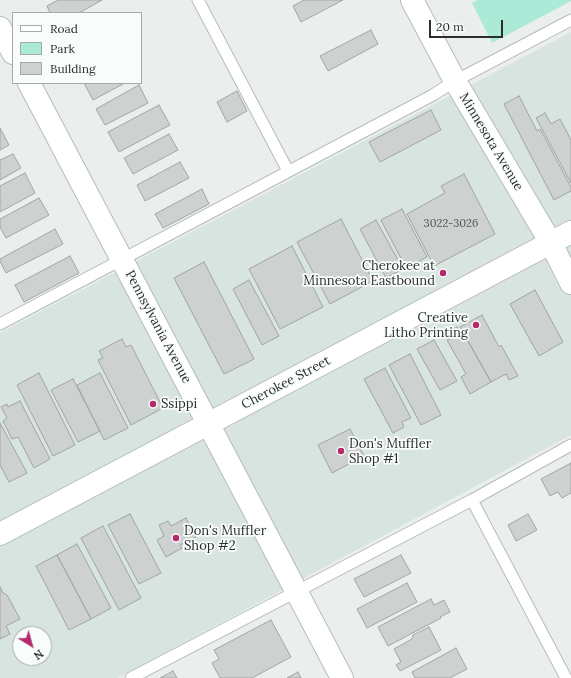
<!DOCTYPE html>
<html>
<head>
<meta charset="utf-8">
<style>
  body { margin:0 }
  #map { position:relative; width:571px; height:678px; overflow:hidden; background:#eaefee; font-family:Lora,serif }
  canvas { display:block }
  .legend { position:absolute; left:12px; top:12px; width:130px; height:72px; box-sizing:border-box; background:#f8fdfb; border:1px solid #a6aaa9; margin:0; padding:5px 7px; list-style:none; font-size:12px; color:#2c2e2e }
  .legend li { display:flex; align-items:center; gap:8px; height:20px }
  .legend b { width:20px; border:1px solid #a6aaa9 }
  .north { position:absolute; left:12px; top:626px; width:40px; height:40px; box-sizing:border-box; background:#f8fdfb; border:1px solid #a6aaa9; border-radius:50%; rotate:143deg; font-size:11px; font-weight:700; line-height:16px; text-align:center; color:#2c2e2e }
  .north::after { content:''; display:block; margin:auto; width:14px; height:18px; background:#b22b6e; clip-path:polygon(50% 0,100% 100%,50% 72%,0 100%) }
  .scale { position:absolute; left:429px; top:20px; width:74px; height:18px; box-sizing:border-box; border:2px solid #2c2e2e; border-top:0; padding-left:5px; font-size:12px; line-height:14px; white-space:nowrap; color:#2c2e2e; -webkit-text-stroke:3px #f8fdfb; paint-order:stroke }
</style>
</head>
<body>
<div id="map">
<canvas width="571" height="678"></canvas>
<ul class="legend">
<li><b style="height:5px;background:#fff"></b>Road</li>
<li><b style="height:11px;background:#aaead7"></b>Park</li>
<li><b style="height:11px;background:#cdd2d0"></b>Building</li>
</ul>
<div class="north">N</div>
<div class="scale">20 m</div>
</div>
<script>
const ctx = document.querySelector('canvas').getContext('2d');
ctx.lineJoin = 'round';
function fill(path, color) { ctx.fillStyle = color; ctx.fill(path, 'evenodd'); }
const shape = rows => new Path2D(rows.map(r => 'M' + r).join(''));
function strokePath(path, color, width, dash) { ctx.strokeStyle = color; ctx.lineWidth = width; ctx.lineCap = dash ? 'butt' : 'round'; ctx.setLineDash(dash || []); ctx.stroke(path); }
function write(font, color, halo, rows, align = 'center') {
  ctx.font = font + ' Lora,serif'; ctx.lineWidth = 3.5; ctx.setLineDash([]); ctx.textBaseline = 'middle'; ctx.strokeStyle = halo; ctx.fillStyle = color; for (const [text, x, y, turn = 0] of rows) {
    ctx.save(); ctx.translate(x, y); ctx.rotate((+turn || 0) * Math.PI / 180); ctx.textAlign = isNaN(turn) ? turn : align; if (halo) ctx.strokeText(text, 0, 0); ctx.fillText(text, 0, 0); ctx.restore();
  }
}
const built = shape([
  [571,32,571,435,118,678,0,678,0,333],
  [20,634,44,634,44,658,20,658]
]);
const green = shape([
  [478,0,571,0,571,1,492,43,472,3]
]);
const building = shape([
  [58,0,102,0,79,13,50,13,47,6,58,0],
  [304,0,343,0,301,22,293,6,304,0],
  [371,30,378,44,328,71,320,56,371,30],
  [84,83,125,83,93,100,84,83],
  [139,85,148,103,105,125,96,109,139,85],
  [237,91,247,111,227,122,217,102,237,91],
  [519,96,537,131,540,129,571,187,571,191,554,200,504,104,519,96],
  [159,105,170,125,119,152,108,132,159,105],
  [431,110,441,130,380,162,369,142,431,110],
  [545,113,551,124,560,119,571,140,571,183,536,118,545,113],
  [0,128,9,145,0,150,0,128],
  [169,134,178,150,133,174,124,158,169,134],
  [13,154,21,168,0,180,0,160,13,154],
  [180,162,189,178,145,201,137,185,180,162],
  [25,173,35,193,0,212,0,186,25,173],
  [464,174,495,234,434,266,407,214,445,193,441,186,464,174],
  [202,189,209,204,163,228,155,214,202,189],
  [39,198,49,215,6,238,0,227,0,219,39,198],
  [402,209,427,257,406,268,381,220,402,209],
  [341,219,373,281,330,304,297,242,341,219],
  [376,220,403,269,386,278,360,229,376,220],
  [55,229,63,244,6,273,0,261,0,259,55,229],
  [292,246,323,307,280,329,249,269,292,246],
  [70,256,79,273,24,302,15,285,70,256],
  [204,262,254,359,224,374,174,278,204,262],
  [249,280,279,336,262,345,233,289,249,280],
  [535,290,563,342,539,356,510,304,535,290],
  [482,315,499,347,501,345,518,376,509,380,506,374,491,382,460,327,482,315],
  [457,327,461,333,463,332,491,382,470,394,461,377,466,374,447,340,450,339,446,333,457,327],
  [122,339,126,347,131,345,163,408,131,425,98,360,103,358,99,351,122,339],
  [434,340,457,381,440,390,417,349,434,340],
  [410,354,441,415,421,425,389,365,410,354],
  [385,368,411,418,402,422,404,427,393,433,364,379,385,368],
  [39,373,75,445,53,456,17,385,39,373],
  [100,373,128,428,104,440,77,385,100,373],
  [73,379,100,431,78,442,51,390,73,379],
  [20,401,50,459,34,468,18,437,12,439,3,421,7,418,1,407,7,404,8,407,20,401],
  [0,423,27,473,9,482,0,465,0,423],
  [350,429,364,456,332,473,318,445,350,429],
  [571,463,571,493,562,498,558,492,550,496,541,479,571,463],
  [130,514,161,573,139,584,108,525,130,514],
  [528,514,537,530,516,541,508,525,528,514],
  [186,518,196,537,180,545,182,548,166,557,157,540,164,536,159,525,168,521,171,526,186,518],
  [103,526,141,598,119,610,81,538,103,526],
  [77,544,111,608,91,619,57,555,77,544],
  [57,555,91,619,69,630,36,566,57,555],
  [401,555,411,573,364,597,354,579,401,555],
  [407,583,417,602,367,628,357,609,407,583],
  [0,587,3,593,7,595,20,619,6,626,10,634,0,639,0,587],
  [431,599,434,605,444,600,450,612,440,617,441,618,388,646,378,627,431,599],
  [271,620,291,657,252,678,220,678,212,663,219,659,214,650,271,620],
  [429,627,441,650,400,671,396,665,401,662,394,649,412,639,413,635,429,627],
  [456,648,467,669,450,678,415,678,412,672,456,648],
  [173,671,177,678,160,678,173,671],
  [298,672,301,678,287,678,298,672]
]);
const service = shape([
  [198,0,288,171],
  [0,324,433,95,455,81,571,20],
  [472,500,566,678],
  [131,678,472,500,571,445]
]);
const minor = shape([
  [412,0,455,81,551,243,571,283],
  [0,28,13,53],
  [29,83,342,678]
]);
const tertiary = shape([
  [0,534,571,232]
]);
const markers = [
  [443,273,4,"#b22b6e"],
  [476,325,4,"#b22b6e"],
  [153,404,4,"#b22b6e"],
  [341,451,4,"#b22b6e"],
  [176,538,4,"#b22b6e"]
];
const numberNames = [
  ["3022-3026",451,224]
];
const streetNames = [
  ["Minnesota Avenue",491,142,59],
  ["Pennsylvania Avenue",158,327,62],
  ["Cherokee Street",286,383,-28]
];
const poiNames = [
  ["Cherokee at",435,266,"right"],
  ["Minnesota Eastbound",435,281,"right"],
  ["Creative",468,318,"right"],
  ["Litho Printing",468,333,"right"],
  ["Ssippi",161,404],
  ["Don's Muffler",349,444],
  ["Shop #1",349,459],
  ["Don's Muffler",184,531],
  ["Shop #2",184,546]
];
fill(built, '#d7e4df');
fill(green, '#aaead7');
fill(building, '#cdd2d0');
strokePath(building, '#a1a5a4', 1);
strokePath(service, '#b7bcba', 13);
strokePath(minor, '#b7bcba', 24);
strokePath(tertiary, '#b7bcba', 24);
strokePath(service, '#fff', 11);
strokePath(minor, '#fff', 22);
strokePath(tertiary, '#fff', 22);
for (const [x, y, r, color] of markers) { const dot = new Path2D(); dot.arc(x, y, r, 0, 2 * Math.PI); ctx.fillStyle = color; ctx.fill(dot); strokePath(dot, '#f8fdfb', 1.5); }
write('11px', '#545756', null, numberNames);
write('13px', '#2c2e2e', '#f8fdfb', streetNames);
write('13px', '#2c2e2e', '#f8fdfb', poiNames, 'left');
</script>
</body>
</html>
